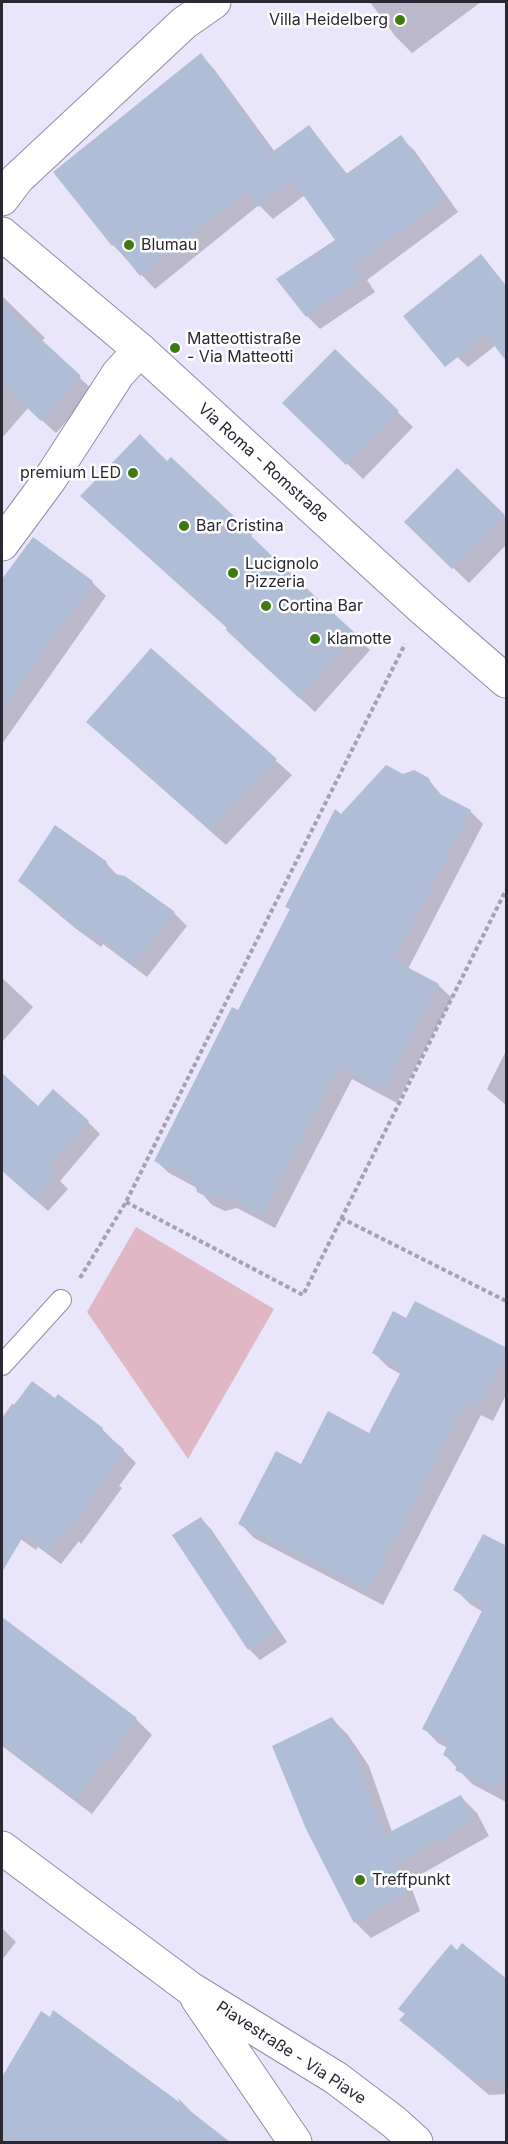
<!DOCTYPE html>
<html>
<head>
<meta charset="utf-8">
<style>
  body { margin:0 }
  #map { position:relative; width:508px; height:2144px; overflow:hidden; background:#e9e6fc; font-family:Inter,sans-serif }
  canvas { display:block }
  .frame { position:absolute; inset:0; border:3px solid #2a2833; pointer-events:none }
</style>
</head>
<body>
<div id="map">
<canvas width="508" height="2144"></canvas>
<div class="frame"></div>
</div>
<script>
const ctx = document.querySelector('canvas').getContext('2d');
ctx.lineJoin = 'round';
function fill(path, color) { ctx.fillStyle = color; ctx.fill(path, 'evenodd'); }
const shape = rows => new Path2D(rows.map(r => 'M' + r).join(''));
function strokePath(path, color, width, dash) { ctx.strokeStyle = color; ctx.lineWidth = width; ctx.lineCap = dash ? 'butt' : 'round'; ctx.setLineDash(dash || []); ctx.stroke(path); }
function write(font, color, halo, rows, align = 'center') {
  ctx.font = font + ' Inter,sans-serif'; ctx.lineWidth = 5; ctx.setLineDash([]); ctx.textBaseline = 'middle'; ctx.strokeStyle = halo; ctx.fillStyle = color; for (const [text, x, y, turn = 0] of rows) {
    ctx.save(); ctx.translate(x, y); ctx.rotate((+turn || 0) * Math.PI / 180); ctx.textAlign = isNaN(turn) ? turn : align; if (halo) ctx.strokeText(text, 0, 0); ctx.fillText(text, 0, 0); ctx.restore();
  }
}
const green = shape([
  [136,1227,274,1309,188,1459,87,1312]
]);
const shadow = shape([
  [370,2,481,2,412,53,396,37],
  [201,55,214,69,275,152,309,127,348,175,400,137,414,150,458,212,367,280,375,292,320,329,307,316,337,240,305,195,273,219,259,205,155,289,113,245],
  [481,256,506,286,506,350,496,345,468,367,420,323],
  [2,296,45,338,41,342,94,391,56,433,28,408,2,438],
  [335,351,413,427,363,479,285,403],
  [171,459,370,650,315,712,243,646],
  [457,470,506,518,506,545,469,583,406,522],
  [34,539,92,582,106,596,2,744,2,582],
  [151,650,292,775,226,845,104,737],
  [403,776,428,779,443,797,470,811,483,824,408,969,438,985,452,998,397,1103,352,1079,275,1228,237,1208,225,1211,212,1205,197,1188,169,1173,155,1160,239,1012,291,911,287,907,341,816],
  [105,862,118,876,124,877,174,913,187,926,147,977,103,944,101,947,75,928,19,881],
  [2,978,33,1007,2,1042],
  [506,1051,506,1105,487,1089],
  [2,1075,38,1108,88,1122,100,1134,60,1181,68,1189,48,1211,2,1170],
  [407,1320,506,1350,506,1395,493,1421,481,1415,383,1605,254,1538,240,1523,302,1466,369,1435,402,1375,388,1367,374,1353],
  [12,1404,102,1429,136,1463,119,1486,122,1488,81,1544,79,1541,61,1564,38,1547,36,1550,2,1526,2,1418],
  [201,1519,211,1529,287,1642,260,1660,249,1649,174,1536],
  [506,1547,506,1802,472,1784,445,1755,448,1748,438,1743,424,1728,483,1612,470,1604,455,1589],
  [2,1619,136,1719,152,1735,92,1814,2,1746],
  [332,1719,348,1735,369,1766,392,1832,461,1797,477,1813,489,1836,409,1881,420,1911,371,1938,355,1922],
  [2,1928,16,1942,2,1960],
  [506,1981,506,2094,489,2095,401,2020],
  [42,2014,180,2105,178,2098,221,2142,2,2142,2,2078]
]);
const building = shape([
  [201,53,272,152,309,125,346,174,401,135,446,198,354,266,363,278,306,317,276,279,335,240,293,181,258,207,247,191,140,276,114,244,112,246,53,172],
  [481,254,507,287,507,362,486,335,445,367,403,316],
  [2,303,81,376,41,421,2,384],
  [335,349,399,411,346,465,282,403],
  [140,434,167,461,171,457,253,534,250,536,356,634,299,698,226,630,227,628,80,496],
  [457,468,505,515,452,569,404,522],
  [33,537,93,581,2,711,2,579],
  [151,648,277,759,210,830,86,722],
  [386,765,403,774,414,770,429,778,432,790,471,810,394,960,439,984,383,1091,339,1067,262,1216,223,1195,211,1199,197,1192,194,1180,154,1161,232,1007,238,1010,290,909,285,907,335,809,341,814],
  [55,825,106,861,110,873,125,876,175,912,133,965,89,932,87,935,59,915,61,913,18,881],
  [2,1073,38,1106,53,1089,89,1121,48,1168,56,1176,35,1200,2,1171],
  [415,1301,507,1348,507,1353,478,1408,466,1402,368,1591,238,1524,276,1451,301,1464,328,1411,369,1433,402,1370,372,1353,393,1311,406,1318],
  [32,1381,55,1398,58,1394,103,1428,101,1431,124,1449,107,1472,110,1474,68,1532,65,1529,47,1552,24,1535,2,1572,2,1421],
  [201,1517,277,1631,248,1650,172,1535],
  [483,1534,507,1546,507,1769,496,1790,455,1770,459,1763,443,1755,449,1742,422,1729,484,1607,453,1590],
  [2,1617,137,1718,76,1800,2,1744],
  [332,1717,354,1749,384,1835,461,1795,475,1820,395,1865,405,1895,354,1923,306,1829,272,1746],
  [462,1943,507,1979,507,2084,485,2078,473,2080,399,2020,405,2014,398,2009,430,1969,451,1944,457,1950],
  [53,2010,171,2096,230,2142,2,2142,2,2077,41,2011,50,2017]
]);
const path = shape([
  [126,1202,303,1295,506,890],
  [341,1218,506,1301],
  [80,1278,126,1202,405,644]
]);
const service = shape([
  [2,1365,61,1300]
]);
const minor = shape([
  [2,199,17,179,184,23,214,2],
  [2,544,50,479,118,374,140,350]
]);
const tertiary = shape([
  [2,234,140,350,422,608,506,681]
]);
const primary = shape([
  [2,1848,191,1989,336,2078,394,2122,416,2142],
  [197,1998,295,2142]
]);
const markers = [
  [400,20,6,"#3e7912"],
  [129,245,6,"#3e7912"],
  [175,348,6,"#3e7912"],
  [133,473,6,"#3e7912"],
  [184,526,6,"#3e7912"],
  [233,573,6,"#3e7912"],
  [266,606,6,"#3e7912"],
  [315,639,6,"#3e7912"],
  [360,1880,6,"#3e7912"]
];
const poiNames = [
  ["Villa Heidelberg",388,20,"right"],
  ["Blumau",141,245],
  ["Matteottistraße",187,339],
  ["- Via Matteotti",187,357],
  ["premium LED",121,473,"right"],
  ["Bar Cristina",196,526],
  ["Lucignolo",245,564],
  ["Pizzeria",245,582],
  ["Cortina Bar",278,606],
  ["klamotte",327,639],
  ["Treffpunkt",372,1880]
];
const streetNames = [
  ["Via Roma - Romstraße",263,463,42],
  ["Piavestraße - Via Piave",291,2053,33]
];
fill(green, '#e0b8c5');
fill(shadow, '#0003');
fill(building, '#afbdd6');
strokePath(service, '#908ca6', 22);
strokePath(minor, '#908ca6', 35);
strokePath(tertiary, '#908ca6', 35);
strokePath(primary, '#908ca6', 35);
strokePath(path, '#a4a1b3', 4, [4.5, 3]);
strokePath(service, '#fff', 20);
strokePath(minor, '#fff', 33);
strokePath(tertiary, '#fff', 33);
strokePath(primary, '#fff', 33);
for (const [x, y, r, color] of markers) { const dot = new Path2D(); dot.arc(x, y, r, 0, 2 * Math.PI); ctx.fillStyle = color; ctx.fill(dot); strokePath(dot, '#fff', 2); }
write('16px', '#2a2833', '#fff', poiNames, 'left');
write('16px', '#2a2833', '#fff', streetNames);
</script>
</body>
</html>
